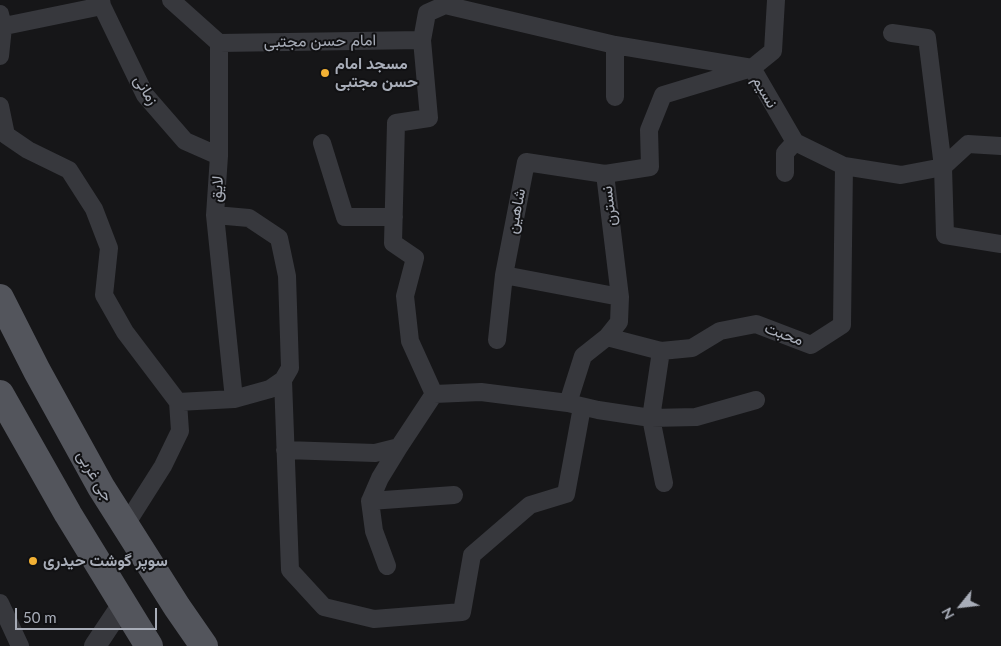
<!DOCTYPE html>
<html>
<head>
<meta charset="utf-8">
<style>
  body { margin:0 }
  #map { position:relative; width:1001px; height:646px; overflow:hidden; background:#161618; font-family:Lato,sans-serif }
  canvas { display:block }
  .north { position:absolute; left:936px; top:581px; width:50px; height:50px; -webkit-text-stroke:4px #111113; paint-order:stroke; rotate:241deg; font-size:14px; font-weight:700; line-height:20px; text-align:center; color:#a8adb8 }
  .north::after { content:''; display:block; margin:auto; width:18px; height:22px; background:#a8adb8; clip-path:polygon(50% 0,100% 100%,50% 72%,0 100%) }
  .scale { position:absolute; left:15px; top:608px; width:142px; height:22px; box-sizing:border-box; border:2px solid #a8adb8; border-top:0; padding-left:6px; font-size:15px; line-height:18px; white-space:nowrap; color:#a8adb8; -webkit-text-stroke:4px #111113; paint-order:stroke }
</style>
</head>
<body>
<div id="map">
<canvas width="1001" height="646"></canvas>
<div class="north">N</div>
<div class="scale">50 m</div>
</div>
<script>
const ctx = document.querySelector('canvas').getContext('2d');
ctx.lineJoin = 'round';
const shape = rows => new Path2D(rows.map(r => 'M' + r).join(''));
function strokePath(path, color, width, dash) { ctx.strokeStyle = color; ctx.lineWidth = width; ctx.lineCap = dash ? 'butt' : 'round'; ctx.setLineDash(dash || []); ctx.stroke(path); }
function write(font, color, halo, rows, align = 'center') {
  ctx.font = font + ' Lato,Vazirmatn,sans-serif'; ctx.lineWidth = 4; ctx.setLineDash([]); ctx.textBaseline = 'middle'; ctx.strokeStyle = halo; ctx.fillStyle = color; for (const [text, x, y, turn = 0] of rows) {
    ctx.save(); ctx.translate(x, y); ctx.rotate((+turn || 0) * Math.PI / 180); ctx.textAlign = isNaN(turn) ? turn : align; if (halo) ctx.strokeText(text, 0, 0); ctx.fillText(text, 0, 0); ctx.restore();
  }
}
const minor = shape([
  [101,0,102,6,145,95,185,141,219,156],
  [171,0,219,43,219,156,215,215,234,399],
  [445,5,615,45,752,68,795,142,844,166,901,175,943,167,968,144,1001,146],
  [0,14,3,27,0,56],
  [0,27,102,6],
  [892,33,927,38,943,167,945,235,1001,244],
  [219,43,422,40],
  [615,97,615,45],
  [0,106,6,135,28,150,69,170,94,209,109,248,104,295,125,332,178,402,180,431,163,466,125,526],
  [322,143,345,217,394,217],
  [785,173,785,153,795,142],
  [504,275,620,297],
  [607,337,661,351,692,348,720,331,756,324,811,345,842,325,844,166],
  [497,340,504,275,526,162,605,174],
  [661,351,651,418,664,483],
  [283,380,290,570,324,607,374,619,462,612,472,555,530,505,566,494,582,407],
  [434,394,410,341,405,296,415,258,393,243,396,123,429,118,422,40,427,13,445,5],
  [178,402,234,399,270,389,283,380,290,368,287,276,279,238,249,218,215,215],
  [568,403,583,356,607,337,619,322,620,297,605,174,650,167,649,130,663,95,752,68,773,51,776,0],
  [285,450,375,453,399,447,434,394,481,392,568,403,598,410,651,418,696,417,756,400],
  [370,501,454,495],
  [387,566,374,531,370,501,380,478,399,447],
  [0,603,20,646]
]);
const tertiary = shape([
  [95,646,123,604]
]);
const primary = shape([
  [0,298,37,371,101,487,177,607,204,646],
  [0,394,68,514,149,646]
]);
const markers = [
  [325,73,5,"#f2b134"],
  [33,561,5,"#f2b134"]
];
const streetNames = [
  ["امام حسن مجتبی",320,41,-1],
  ["زمانی",146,90,58],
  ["نسیم",765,92,60],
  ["لایق",217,189,-86],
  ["نسترن",609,206,-97],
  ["شاهین",516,211,-79],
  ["محبت",784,334,20],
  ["جی غربی",95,476,60]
];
const poiNames = [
  ["مسجد امام",335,64],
  ["حسن مجتبی",335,82],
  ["سوپر گوشت حیدری",43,561]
];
strokePath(minor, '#37383d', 18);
strokePath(tertiary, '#37383d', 22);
strokePath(primary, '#53555c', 28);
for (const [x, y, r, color] of markers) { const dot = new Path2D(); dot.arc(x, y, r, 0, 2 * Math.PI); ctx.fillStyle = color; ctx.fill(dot); strokePath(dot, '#111113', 2); }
write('16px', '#a8adb8', '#111113', streetNames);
write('bold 16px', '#a8adb8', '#111113', poiNames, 'left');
</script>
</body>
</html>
